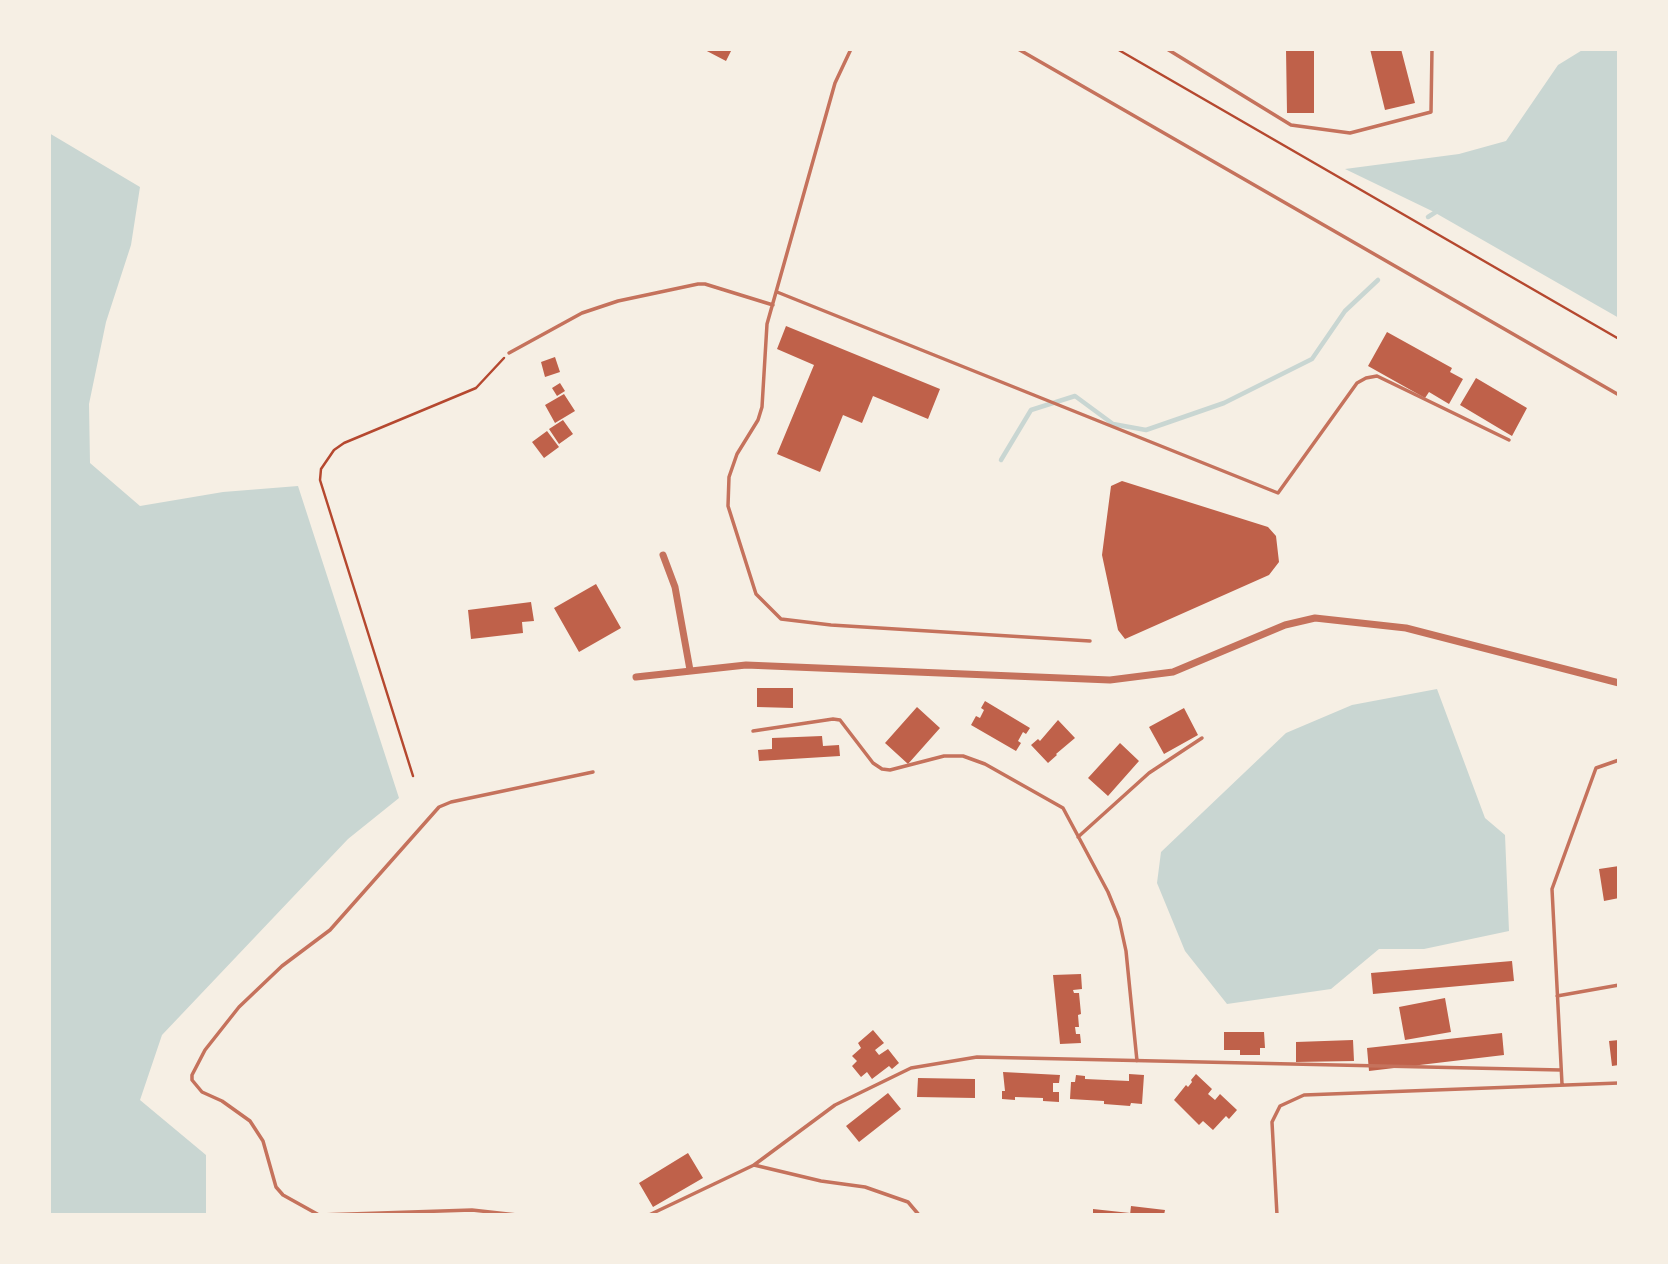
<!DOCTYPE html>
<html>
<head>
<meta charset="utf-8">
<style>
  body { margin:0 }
  #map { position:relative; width:1668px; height:1264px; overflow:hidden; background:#f6efe4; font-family:"Fira Sans Condensed",sans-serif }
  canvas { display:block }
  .frame { position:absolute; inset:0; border:51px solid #f6efe4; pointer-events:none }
</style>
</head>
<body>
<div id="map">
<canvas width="1668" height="1264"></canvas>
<div class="frame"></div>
</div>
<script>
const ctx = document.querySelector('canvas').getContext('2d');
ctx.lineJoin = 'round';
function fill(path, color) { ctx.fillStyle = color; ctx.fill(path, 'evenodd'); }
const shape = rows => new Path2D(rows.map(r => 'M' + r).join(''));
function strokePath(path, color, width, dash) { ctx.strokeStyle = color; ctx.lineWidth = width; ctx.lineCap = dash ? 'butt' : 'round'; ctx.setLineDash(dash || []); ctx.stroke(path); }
const water = shape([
  [1584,49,1619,49,1619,318,1432,211,1345,169,1459,154,1506,141,1558,65],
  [49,133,140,187,131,245,106,322,89,404,90,463,140,506,223,492,298,486,399,798,348,839,162,1035,140,1100,206,1155,206,1215,49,1215],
  [1437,689,1485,818,1505,835,1509,931,1424,949,1379,949,1331,989,1227,1004,1185,951,1157,883,1161,852,1286,733,1352,705]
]);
const stream = shape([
  [1428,217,1439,210],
  [1001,460,1031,410,1075,396,1113,424,1146,430,1224,403,1312,359,1345,311,1378,280]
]);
const building = shape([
  [703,49,732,49,726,61],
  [1286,49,1314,49,1314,113,1287,113],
  [1370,49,1401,49,1415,103,1385,110],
  [786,326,940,389,928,419,873,396,862,423,843,415,820,472,777,454,814,365,777,349],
  [1387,332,1452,368,1450,372,1463,379,1449,404,1429,392,1425,398,1368,366],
  [555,357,560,372,545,377,541,362],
  [1476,378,1527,408,1512,436,1460,405],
  [560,383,565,391,557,396,552,388],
  [564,394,575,411,555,423,545,405],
  [563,420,573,434,559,444,549,429],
  [547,431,559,447,544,458,532,442],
  [1122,481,1268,527,1276,536,1279,562,1269,575,1125,639,1118,630,1102,555,1111,486],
  [596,584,621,628,579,652,554,608],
  [531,602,534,621,522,622,523,633,471,639,468,610],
  [757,688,793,688,793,708,757,707],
  [985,701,1030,728,1026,734,1023,732,1018,741,1021,743,1016,751,971,725,976,716,980,718,984,710,981,708],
  [917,707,940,728,908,764,885,743],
  [1184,708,1198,735,1164,754,1149,727],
  [1058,720,1075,738,1056,754,1057,755,1048,763,1031,745,1038,739,1040,741],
  [822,736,823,746,839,745,840,756,759,761,758,750,772,749,772,738],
  [1120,743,1139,761,1108,796,1088,778],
  [1619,866,1619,898,1604,901,1599,869],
  [1512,961,1514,981,1373,994,1371,973],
  [1081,974,1082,989,1073,990,1074,993,1079,993,1081,1014,1078,1015,1079,1027,1075,1027,1076,1034,1080,1034,1081,1043,1060,1044,1053,975],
  [1445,998,1451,1032,1405,1040,1399,1007],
  [873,1030,884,1043,875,1050,879,1055,888,1049,899,1063,892,1069,889,1066,872,1079,867,1072,861,1077,852,1066,857,1061,852,1056,861,1048,858,1043],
  [1224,1032,1264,1032,1265,1048,1260,1048,1260,1055,1240,1055,1240,1050,1224,1050],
  [1502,1033,1504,1055,1369,1071,1367,1048],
  [1353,1040,1354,1061,1296,1062,1296,1042],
  [1619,1040,1619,1065,1612,1066,1609,1041],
  [1003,1072,1060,1075,1059,1083,1053,1083,1053,1092,1059,1092,1059,1102,1043,1101,1043,1098,1015,1097,1015,1100,1002,1099,1002,1091,1005,1091],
  [1129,1074,1144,1075,1142,1104,1131,1103,1130,1106,1104,1104,1104,1101,1070,1099,1071,1082,1075,1082,1076,1075,1085,1076,1085,1079,1129,1081],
  [1196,1074,1212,1089,1208,1094,1215,1100,1220,1094,1237,1110,1229,1119,1226,1116,1213,1130,1203,1121,1199,1125,1174,1100,1186,1085,1188,1087,1192,1082,1191,1080],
  [918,1078,975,1079,975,1098,917,1097],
  [888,1093,901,1109,859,1142,846,1126],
  [688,1153,703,1178,653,1207,639,1183],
  [1131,1206,1165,1210,1164,1215,1130,1215],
  [1093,1209,1130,1213,1130,1215,1093,1215]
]);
const path = shape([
  [1117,49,1619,339],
  [413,776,320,480,321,469,334,450,344,443,476,388,504,358]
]);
const service = shape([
  [851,49,835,83,767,324,762,407,758,420,737,454,729,477,728,506,756,594,781,619,831,625,1090,641],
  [1018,49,1619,395],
  [1167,49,1291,125,1350,133,1431,112,1432,49],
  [777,292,1278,493,1357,383,1366,378,1377,376,1509,440],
  [509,353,582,313,618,301,698,284,705,284,773,305],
  [753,731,833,719,840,720,873,763,882,769,890,770,944,756,963,756,985,764,1063,808,1108,892,1119,919,1126,951,1137,1061],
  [1078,837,1149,773,1202,738],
  [1557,996,1619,985],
  [1562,1084,1552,889,1596,768,1619,760],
  [517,1215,472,1210,319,1215,283,1195,276,1187,263,1141,250,1121,222,1101,202,1092,192,1080,192,1075,205,1050,239,1007,282,966,330,930,439,807,451,802,593,772],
  [649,1215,754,1165],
  [919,1215,908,1202,865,1187,821,1181,754,1165,835,1105,911,1068,977,1057,1561,1070],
  [1277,1215,1272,1122,1280,1106,1304,1095,1619,1083]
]);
const minor = shape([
  [663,555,675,587,690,670],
  [636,677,746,665,1110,680,1173,672,1285,625,1315,618,1406,628,1619,683]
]);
fill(water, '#c9d6d2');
strokePath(stream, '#c9d6d2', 4.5);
fill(building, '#bf614a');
strokePath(path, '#b5482f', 2.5);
strokePath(service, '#c5725c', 3.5);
strokePath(minor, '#c5725c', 7);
</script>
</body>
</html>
